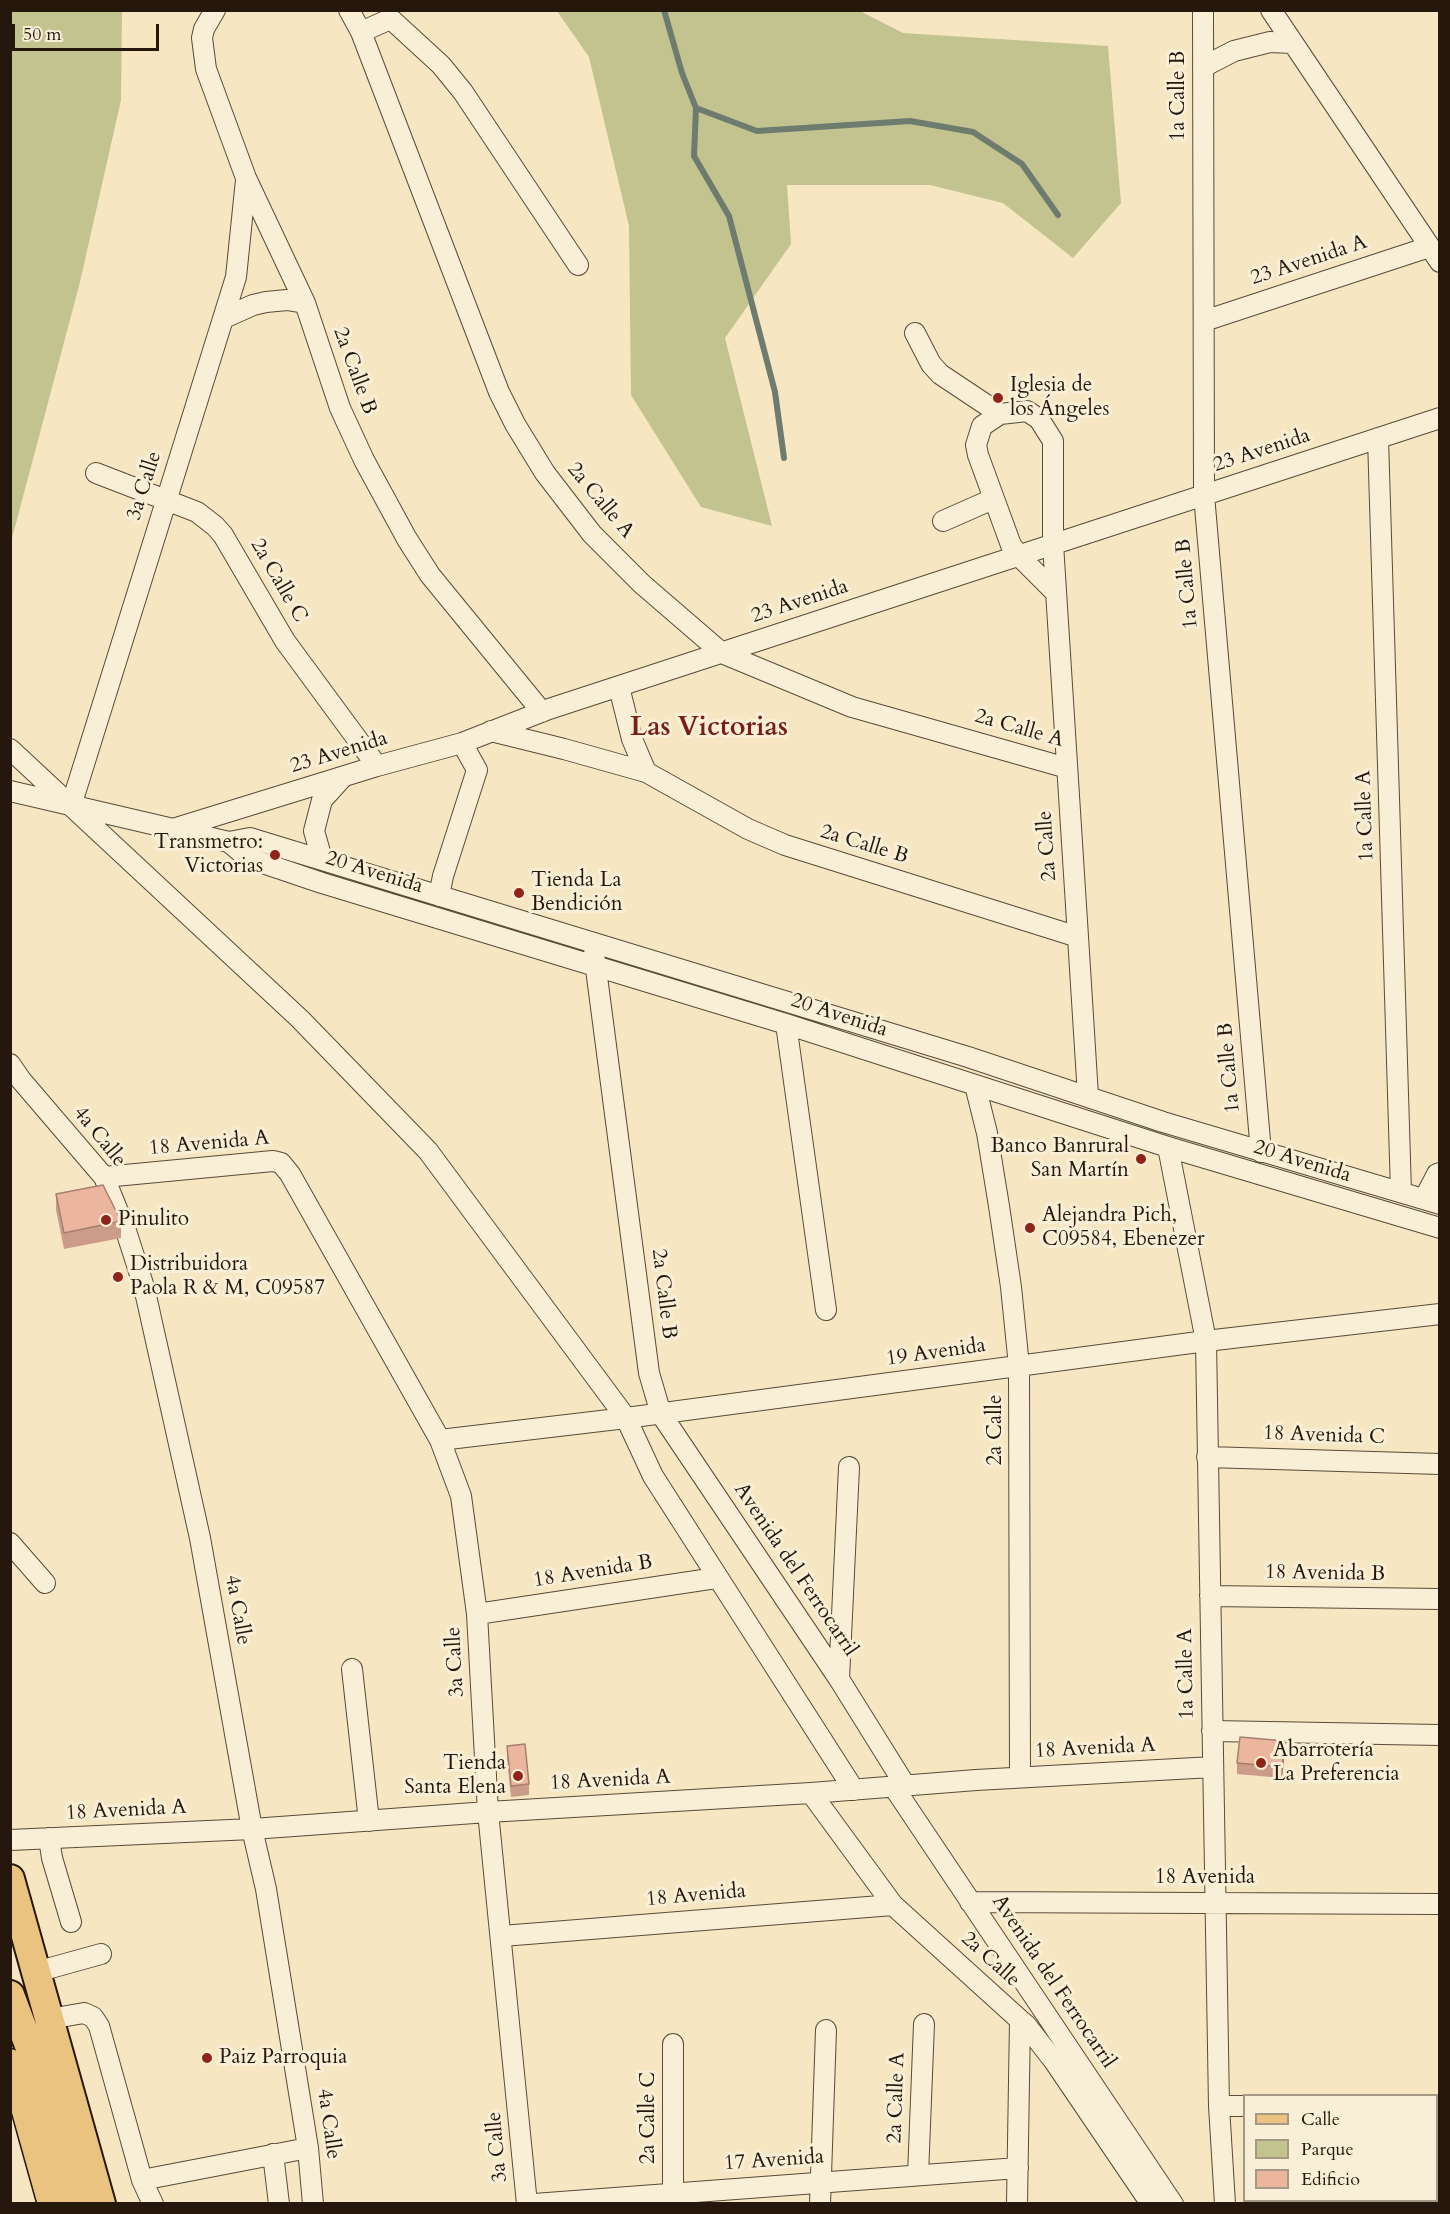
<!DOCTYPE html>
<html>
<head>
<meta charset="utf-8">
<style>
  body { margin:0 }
  #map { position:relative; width:1450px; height:2214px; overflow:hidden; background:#f6e6c1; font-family:Cardo,serif }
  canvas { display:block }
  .frame { position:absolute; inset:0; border:12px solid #25170b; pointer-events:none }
  .legend { position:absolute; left:1243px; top:2094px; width:195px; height:108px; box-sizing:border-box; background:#f9efd7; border:2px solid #a49985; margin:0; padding:8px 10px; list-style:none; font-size:18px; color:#25170b }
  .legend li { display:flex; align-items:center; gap:12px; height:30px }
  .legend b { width:30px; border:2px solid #a49985 }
  .scale { position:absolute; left:12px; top:24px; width:147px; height:27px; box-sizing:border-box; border:3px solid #25170b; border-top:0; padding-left:8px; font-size:18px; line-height:21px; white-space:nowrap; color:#25170b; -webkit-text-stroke:4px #f9efd7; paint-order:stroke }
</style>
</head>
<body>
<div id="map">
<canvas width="1450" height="2214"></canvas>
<div class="frame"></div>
<ul class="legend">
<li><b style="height:8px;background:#ebc380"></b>Calle</li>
<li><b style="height:16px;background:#c2c38f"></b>Parque</li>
<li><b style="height:16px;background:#ecb59e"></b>Edificio</li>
</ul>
<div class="scale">50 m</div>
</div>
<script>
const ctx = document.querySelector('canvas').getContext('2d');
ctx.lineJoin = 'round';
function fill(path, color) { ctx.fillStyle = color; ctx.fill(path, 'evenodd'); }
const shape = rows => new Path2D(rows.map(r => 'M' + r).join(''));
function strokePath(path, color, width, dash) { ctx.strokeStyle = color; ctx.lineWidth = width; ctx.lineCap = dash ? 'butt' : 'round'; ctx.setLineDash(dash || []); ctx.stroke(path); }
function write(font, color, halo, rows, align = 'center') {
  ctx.font = font + ' Cardo,serif'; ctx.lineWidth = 6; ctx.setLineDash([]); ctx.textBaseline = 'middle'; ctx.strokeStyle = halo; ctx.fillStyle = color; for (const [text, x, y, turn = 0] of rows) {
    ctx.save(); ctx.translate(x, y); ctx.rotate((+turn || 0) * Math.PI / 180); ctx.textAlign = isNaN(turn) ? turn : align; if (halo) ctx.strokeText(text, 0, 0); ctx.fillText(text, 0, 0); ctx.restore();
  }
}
const green = shape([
  [11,10,122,11,121,100,80,282,11,542],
  [557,11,860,11,903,33,1108,46,1121,203,1073,258,1003,203,930,185,787,185,791,244,725,338,772,526,701,507,631,395,629,226,589,57]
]);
const stream = shape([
  [664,10,682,73,696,108,757,131,910,121,973,132,1022,164,1058,215],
  [696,108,694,156,729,216,775,392,784,458]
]);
const minor = shape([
  [215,10,204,29,202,38,206,69,246,178,305,303,340,408,364,460,407,539,430,575,542,712],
  [349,10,361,32,499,392,515,424,545,473,592,534,642,584,722,653,852,707,1067,768],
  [1203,10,1204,495,1261,1152],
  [1271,10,1440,262],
  [361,32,388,20,392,20,441,65,463,92,578,265],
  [1203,67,1234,51,1270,42,1292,43],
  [224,318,253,305,266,302,287,300,305,303],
  [1204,321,1429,247],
  [915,333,931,364,940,374,1000,414],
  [1378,438,1401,1192],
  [96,473,197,512,215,526,223,535,285,641,377,766],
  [943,521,993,499],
  [1056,593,1019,556,1011,545,978,455,976,445,982,426,1000,414,1027,411,1039,419,1053,441,1053,544,1078,937,1088,1096],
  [619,687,632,739,646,772],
  [491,731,564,749,646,772,748,829,785,845,1078,937],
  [10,749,300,1019,428,1151,626,1418,653,1476,854,1790],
  [10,791,229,842,250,838,968,1057,1163,1122,1440,1204],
  [71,806,236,277,246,180],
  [176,828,377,766,462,743,549,709,1440,418],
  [229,842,248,858,322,883,786,1024,1168,1147,1440,1228],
  [322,859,314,831,322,800,341,779],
  [439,896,443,876,477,770,462,743],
  [594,954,649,1373,661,1414,839,1679,905,1785],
  [786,1024,826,1310],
  [10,1064,21,1080,104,1177,126,1231,144,1287,200,1538,252,1829,266,1889,308,2148,313,2204],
  [975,1085,987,1133,999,1206,1011,1287,1019,1366,1020,1777],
  [1168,1147,1206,1341,1219,2106,1225,2204],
  [104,1177,273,1161,281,1163,290,1174,440,1440,461,1496,477,1614,488,1812,527,2204],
  [1424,1199,1437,1174,1440,1173],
  [440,1440,626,1418,1206,1341,1440,1314],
  [1207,1457,1440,1464],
  [10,1543,45,1583],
  [1210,1596,1440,1599],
  [477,1614,716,1578],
  [352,1669,369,1821],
  [839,1679,849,1467],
  [1212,1731,1440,1735],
  [893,1786,1173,2204],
  [811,1793,893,1905,1020,2020,1017,2204],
  [49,1838,52,1858,71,1922],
  [10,1840,252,1829,488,1812,811,1793,976,1780,1213,1767],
  [970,1902,1440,1904],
  [502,1936,893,1905],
  [36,1972,101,1954],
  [49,2019,84,2013,93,2017,99,2026,142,2180,153,2204],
  [1020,2020,1026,2025,1054,2061,1151,2204],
  [673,2044,673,2193],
  [1219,2106,1244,2106],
  [1436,2113,1440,2113],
  [273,2154,279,2204],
  [918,2175,924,2024],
  [142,2180,308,2148],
  [534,2204,1018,2168],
  [820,2204,826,2030]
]);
const major = shape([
  [10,2061,50,2204]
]);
const highway = shape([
  [10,1879,101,2204],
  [10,1995,33,2056,74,2204]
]);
const wall = shape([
  [56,1194,121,1221,121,1238,64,1249,56,1210],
  [507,1746,529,1784,529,1795,511,1797,507,1757],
  [1285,1752,1282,1778,1237,1774,1237,1763]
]);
const shadedWall = shape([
  [12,826,12,843,10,844,10,827],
  [1285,1741,1285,1752,1282,1778,1282,1767]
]);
const building = shape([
  [103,1185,121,1221,64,1233,56,1194,103,1185],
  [1240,1737,1285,1741,1282,1767,1237,1763,1240,1737],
  [525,1744,529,1784,511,1786,507,1746,525,1744]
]);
const markers = [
  [998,398,6,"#8f2418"],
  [275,855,6,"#8f2418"],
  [519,893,6,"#8f2418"],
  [1141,1159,6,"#8f2418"],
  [106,1220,6,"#8f2418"],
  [1030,1228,6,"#8f2418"],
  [118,1277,6,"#8f2418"],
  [1261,1763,6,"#8f2418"],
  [518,1776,6,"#8f2418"],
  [207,2058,6,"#8f2418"]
];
const streetNames = [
  ["1a Calle B",1179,96,-90],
  ["23 Avenida A",1309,261,-18],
  ["2a Calle B",354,371,70],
  ["23 Avenida",1262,451,-18],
  ["3a Calle",145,486,-72],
  ["2a Calle A",600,501,50],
  ["2a Calle C",278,581,60],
  ["1a Calle B",1188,584,-95],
  ["23 Avenida",800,602,-18],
  ["2a Calle A",1019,729,16],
  ["23 Avenida",339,753,-17],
  ["1a Calle A",1366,816,-92],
  ["2a Calle B",864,845,17],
  ["2a Calle",1048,846,-94],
  ["20 Avenida",374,873,17],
  ["20 Avenida",839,1016,18],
  ["1a Calle B",1230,1068,-95],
  ["4a Calle",99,1137,51],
  ["18 Avenida A",209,1144,-5],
  ["20 Avenida",1302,1162,17],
  ["2a Calle B",663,1294,83],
  ["19 Avenida",936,1353,-8],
  ["2a Calle",996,1430,-90],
  ["18 Avenida C",1324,1436,2],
  ["Avenida del Ferrocarril",795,1570,56],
  ["18 Avenida B",593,1572,-9],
  ["18 Avenida B",1325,1574,1],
  ["4a Calle",237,1610,80],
  ["3a Calle",456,1662,-93],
  ["1a Calle A",1187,1674,-91],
  ["18 Avenida A",1095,1749,-3],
  ["18 Avenida A",610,1781,-3],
  ["18 Avenida A",126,1811,-3],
  ["18 Avenida",1205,1878],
  ["18 Avenida",696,1896,-5],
  ["2a Calle",990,1960,42],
  ["Avenida del Ferrocarril",1053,1982,56],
  ["2a Calle A",897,2098,-88],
  ["2a Calle C",649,2118,-90],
  ["4a Calle",328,2124,82],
  ["3a Calle",498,2147,-95],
  ["17 Avenida",774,2161,-4]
];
const poiNames = [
  ["Iglesia de",1010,386],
  ["los Ángeles",1010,410],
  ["Transmetro:",263,843,"right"],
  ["Victorias",263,867,"right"],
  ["Tienda La",531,881],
  ["Bendición",531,905],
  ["Banco Banrural",1129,1147,"right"],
  ["San Martín",1129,1171,"right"],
  ["Alejandra Pich,",1042,1216],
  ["C09584, Ebenezer",1042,1240],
  ["Pinulito",118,1220],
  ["Distribuidora",130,1265],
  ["Paola R & M, C09587",130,1289],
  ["Abarrotería",1273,1751],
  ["La Preferencia",1273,1775],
  ["Tienda",506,1764,"right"],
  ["Santa Elena",506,1788,"right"],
  ["Paiz Parroquia",219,2058]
];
const districtNames = [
  ["Las Victorias",709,729]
];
fill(green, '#c2c38f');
strokePath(stream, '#6d7c6e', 6);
strokePath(minor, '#594b38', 22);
strokePath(major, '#25170b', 27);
strokePath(highway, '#25170b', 32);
strokePath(minor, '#f9efd7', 20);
strokePath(major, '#ebc380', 24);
strokePath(highway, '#ebc380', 28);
fill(wall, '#cb9c88');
fill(shadedWall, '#a57f6f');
fill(building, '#ecb59e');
strokePath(building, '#a57f6f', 1.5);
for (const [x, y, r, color] of markers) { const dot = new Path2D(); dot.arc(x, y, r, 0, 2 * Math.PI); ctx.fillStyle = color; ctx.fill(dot); strokePath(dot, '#f9efd7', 2); }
write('21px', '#25170b', '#f9efd7', streetNames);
write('21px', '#25170b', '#f9efd7', poiNames, 'left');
write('bold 27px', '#7a1f14', '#f9efd7', districtNames);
</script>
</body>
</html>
